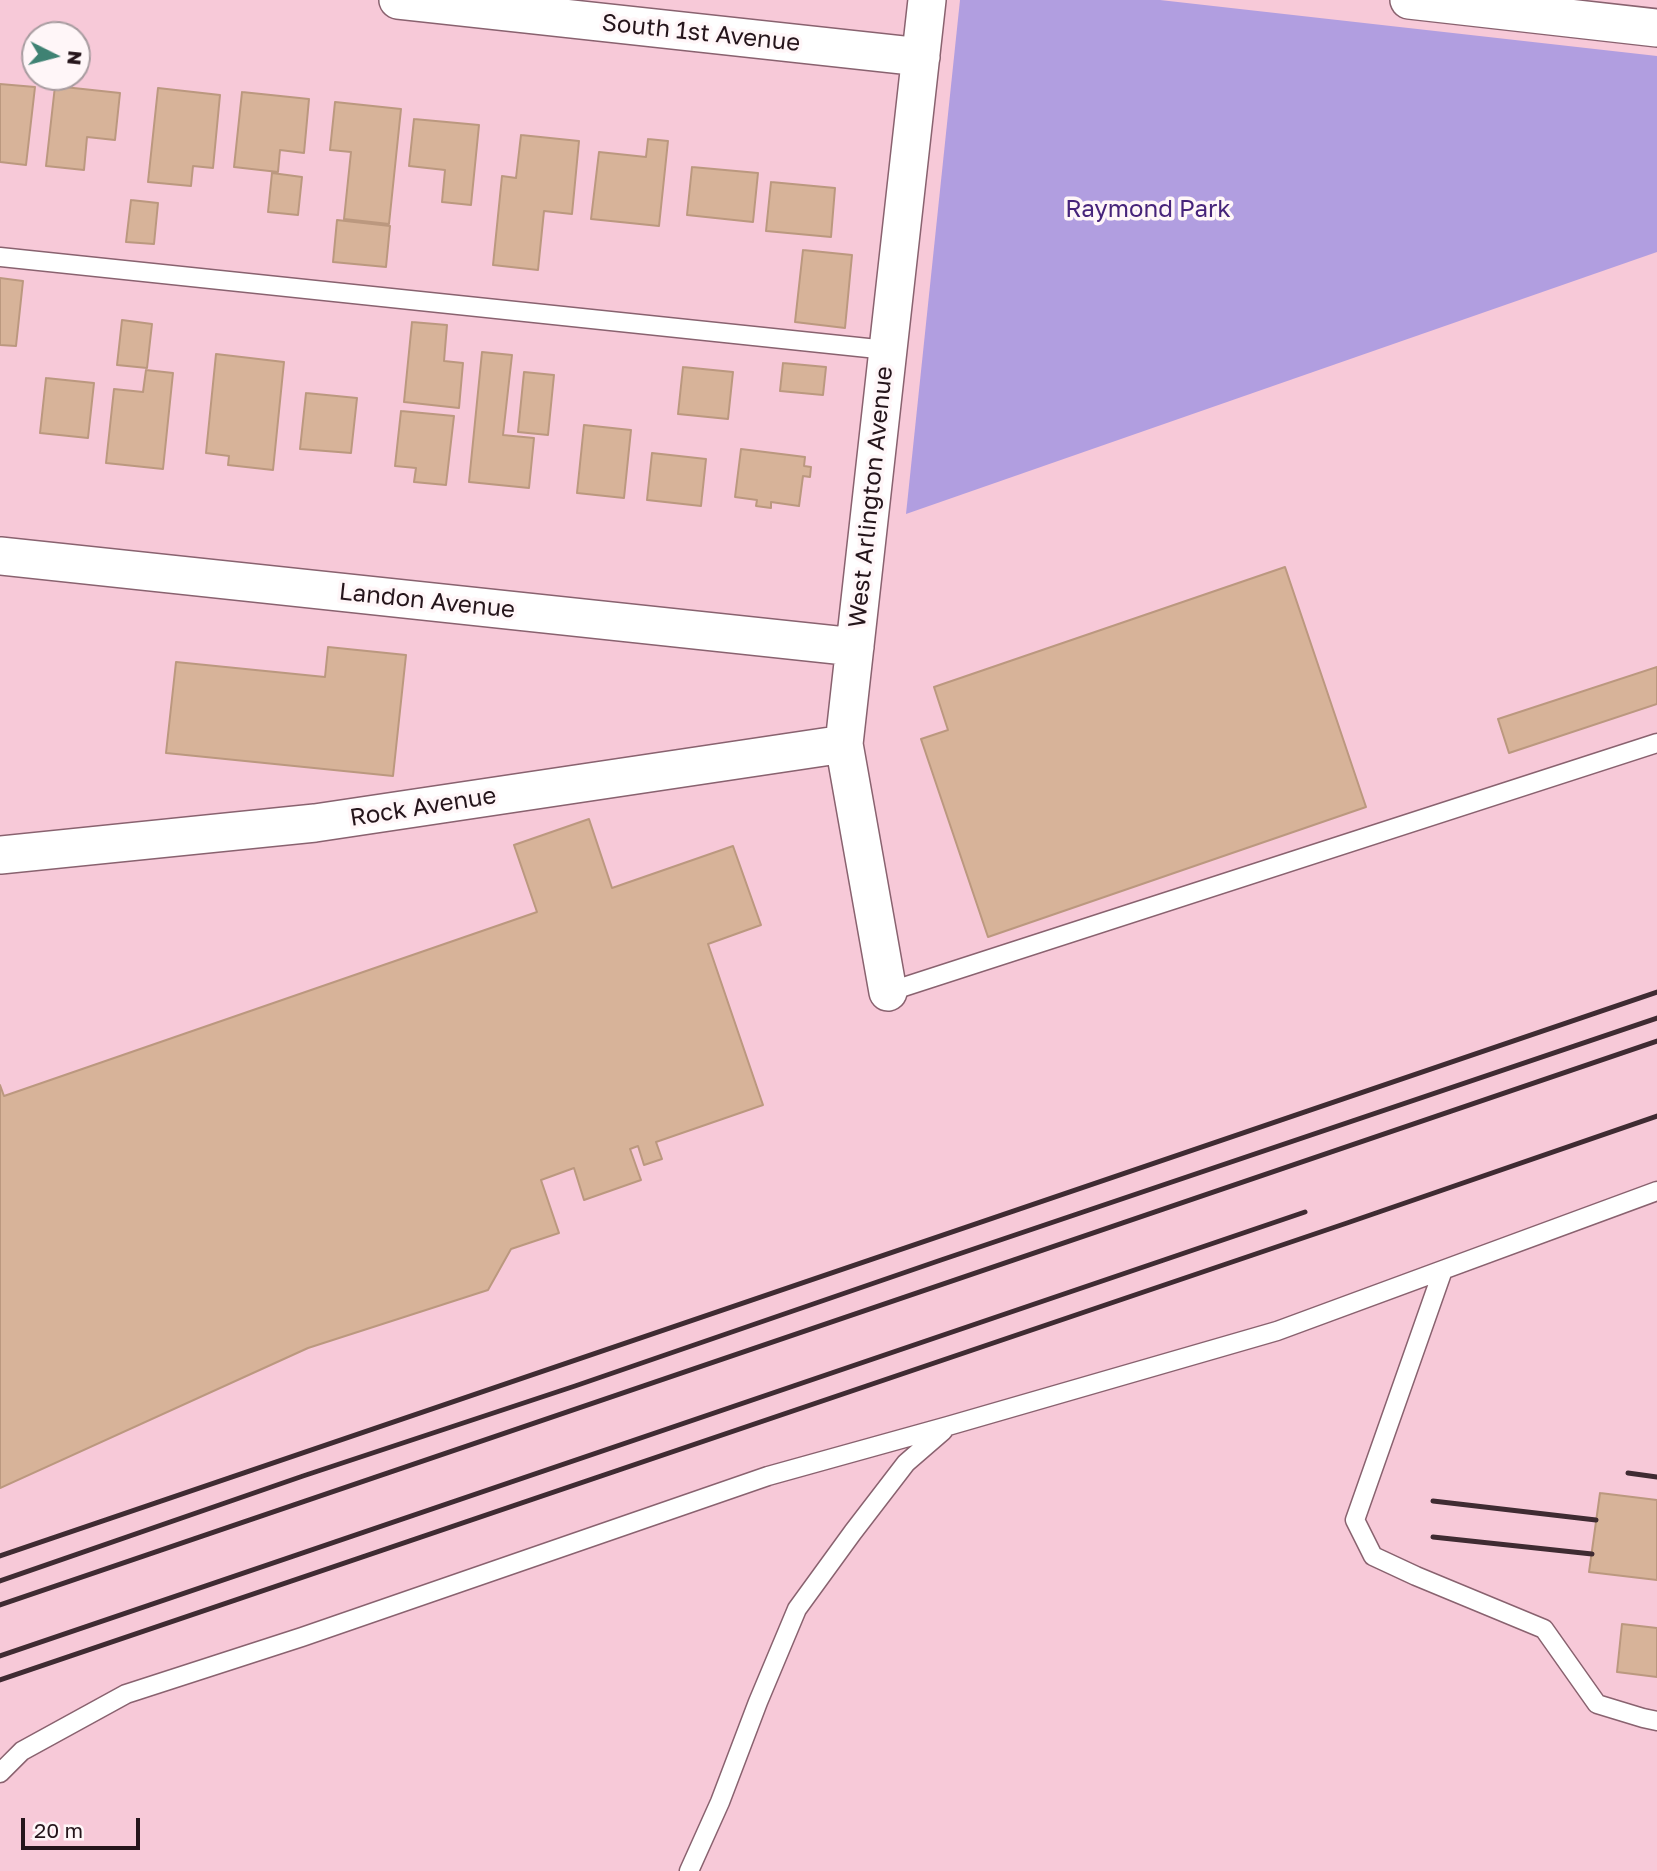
<!DOCTYPE html>
<html>
<head>
<meta charset="utf-8">
<style>
  body { margin:0 }
  #map { position:relative; width:1657px; height:1871px; overflow:hidden; background:#f7c9d8; font-family:"Golos Text",sans-serif }
  canvas { display:block }
  .north { position:absolute; left:21px; top:21px; width:70px; height:70px; box-sizing:border-box; background:#fff6f8; border:2px solid #a89ca0; border-radius:50%; rotate:96deg; font-size:19px; font-weight:700; line-height:28px; text-align:center; color:#25151b }
  .north::after { content:''; display:block; margin:auto; width:24px; height:32px; background:#3f8273; clip-path:polygon(50% 0,100% 100%,50% 72%,0 100%) }
  .scale { position:absolute; left:21px; top:1818px; width:119px; height:32px; box-sizing:border-box; border:4px solid #25151b; border-top:0; padding-left:9px; font-size:21px; line-height:24px; white-space:nowrap; color:#25151b; -webkit-text-stroke:5px #fff6f8; paint-order:stroke }
</style>
</head>
<body>
<div id="map">
<canvas width="1657" height="1871"></canvas>
<div class="north">N</div>
<div class="scale">20 m</div>
</div>
<script>
const ctx = document.querySelector('canvas').getContext('2d');
ctx.lineJoin = 'round';
function fill(path, color) { ctx.fillStyle = color; ctx.fill(path, 'evenodd'); }
const shape = rows => new Path2D(rows.map(r => 'M' + r).join(''));
function strokePath(path, color, width, dash) { ctx.strokeStyle = color; ctx.lineWidth = width; ctx.lineCap = dash ? 'butt' : 'round'; ctx.setLineDash(dash || []); ctx.stroke(path); }
function write(font, color, halo, rows, align = 'center') {
  ctx.font = font + ' "Golos Text",sans-serif'; ctx.lineWidth = 7; ctx.setLineDash([]); ctx.textBaseline = 'middle'; ctx.strokeStyle = halo; ctx.fillStyle = color; for (const [text, x, y, turn = 0] of rows) {
    ctx.save(); ctx.translate(x, y); ctx.rotate((+turn || 0) * Math.PI / 180); ctx.textAlign = isNaN(turn) ? turn : align; if (halo) ctx.strokeText(text, 0, 0); ctx.fillText(text, 0, 0); ctx.restore();
  }
}
const green = shape([
  [960,0,1160,0,1657,56,1657,252,906,514]
]);
const building = shape([
  [0,84,35,87,26,165,0,162,0,84],
  [55,86,120,93,115,140,87,137,84,170,46,166,55,86],
  [158,88,220,95,213,168,193,166,191,186,148,182,158,88],
  [242,92,309,99,304,153,280,150,278,172,234,167,242,92],
  [335,102,401,109,389,224,344,219,351,152,330,150,335,102],
  [414,119,479,125,471,205,442,202,445,170,409,166,414,119],
  [521,135,579,141,572,214,544,211,538,270,493,265,502,176,516,178,521,135],
  [648,139,668,141,659,226,591,219,599,152,646,157,648,139],
  [692,167,758,173,753,222,687,215,692,167],
  [272,173,302,177,298,215,268,212,272,173],
  [771,182,835,188,831,237,766,231,771,182],
  [131,200,158,203,154,244,126,242,131,200],
  [337,220,390,226,386,267,333,262,337,220],
  [803,250,852,255,845,328,795,322,803,250],
  [0,278,23,281,16,346,0,345,0,278],
  [122,320,152,324,147,368,117,365,122,320],
  [412,322,447,325,444,361,463,363,459,408,404,402,412,322],
  [482,352,512,355,503,435,534,438,529,488,469,482,482,352],
  [216,354,284,362,273,470,228,465,229,456,206,453,216,354],
  [783,363,826,367,823,395,780,391,783,363],
  [683,367,733,372,728,419,678,414,683,367],
  [146,370,173,373,163,469,106,463,114,389,143,392,146,370],
  [524,372,554,375,548,435,518,432,524,372],
  [46,378,94,383,88,438,40,433,46,378],
  [306,393,357,398,351,453,300,449,306,393],
  [401,411,454,416,446,485,414,482,416,468,395,466,401,411],
  [584,425,631,430,624,498,577,493,584,425],
  [741,449,805,457,804,466,811,467,810,477,803,476,799,506,771,502,771,508,756,506,757,500,735,497,741,449],
  [652,453,706,459,701,506,647,500,652,453],
  [1285,567,1366,807,988,937,921,739,948,730,934,687,1285,567],
  [328,647,406,655,393,776,166,753,176,662,325,677,328,647],
  [1657,667,1657,704,1509,753,1498,719,1657,667],
  [589,819,612,888,733,846,761,925,708,944,763,1105,656,1142,662,1159,644,1165,638,1146,630,1149,641,1180,584,1200,574,1168,541,1180,559,1233,511,1249,488,1290,308,1348,0,1488,0,1085,4,1096,537,912,514,845,589,819],
  [1600,1493,1657,1500,1657,1580,1589,1572,1600,1493],
  [1622,1624,1657,1628,1657,1677,1617,1672,1622,1624]
]);
const lane = shape([
  [0,257,887,350],
  [888,992,1657,743],
  [1443,1270,1355,1520,1373,1556,1416,1576,1544,1629,1597,1704,1643,1718,1657,1721],
  [0,1773,22,1751,126,1694,302,1637,768,1476,948,1426,1277,1331,1657,1191],
  [689,1871,720,1802,758,1702,797,1609,853,1532,906,1463,943,1431]
]);
const street = shape([
  [398,0,921,57],
  [1409,0,1657,28],
  [0,556,855,647],
  [0,855,315,823,844,744],
  [888,992,844,744,927,0]
]);
const rail = shape([
  [1628,1473,1657,1477],
  [1433,1501,1596,1520],
  [1433,1537,1592,1554],
  [0,1556,1657,992],
  [0,1581,303,1476,575,1386,941,1260,1657,1018],
  [0,1605,1657,1041],
  [0,1656,1305,1212],
  [0,1680,1347,1223,1657,1116]
]);
const streetNames = [
  ["South 1st Avenue",701,33,6],
  ["West Arlington Avenue",871,497,-84],
  ["Landon Avenue",427,601,6],
  ["Rock Avenue",423,807,-9]
];
const parkNames = [
  ["Raymond Park",1148,209]
];
fill(green, '#b19ee0');
fill(building, '#d7b399');
strokePath(building, '#bb987f', 2);
strokePath(lane, '#89626f', 21);
strokePath(street, '#89626f', 40);
strokePath(lane, '#fff', 18);
strokePath(street, '#fff', 37);
strokePath(rail, '#3f2b32', 5);
write('24px', '#25151b', '#fff6f8', streetNames);
write('24px', '#46237a', '#fff6f8', parkNames);
</script>
</body>
</html>
